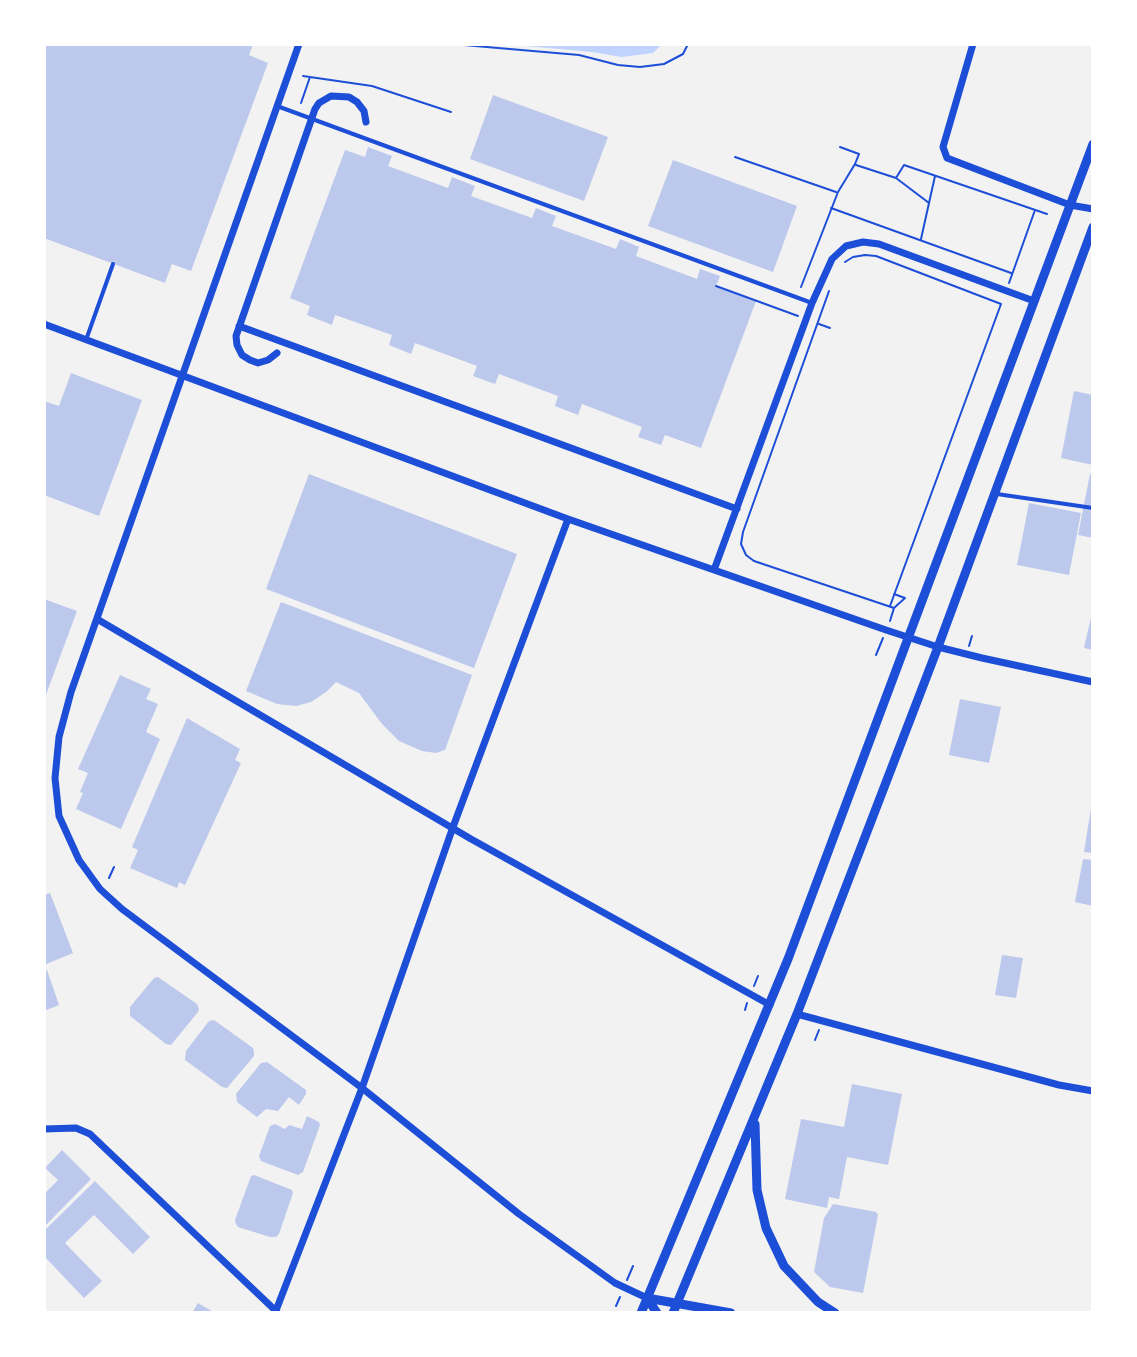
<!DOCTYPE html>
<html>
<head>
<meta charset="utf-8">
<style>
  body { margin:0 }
  #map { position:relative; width:1137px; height:1357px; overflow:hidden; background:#f2f2f2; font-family:Quicksand,sans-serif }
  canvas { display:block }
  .frame { position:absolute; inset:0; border:46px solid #fff; pointer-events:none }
</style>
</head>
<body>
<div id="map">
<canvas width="1137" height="1357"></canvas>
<div class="frame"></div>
</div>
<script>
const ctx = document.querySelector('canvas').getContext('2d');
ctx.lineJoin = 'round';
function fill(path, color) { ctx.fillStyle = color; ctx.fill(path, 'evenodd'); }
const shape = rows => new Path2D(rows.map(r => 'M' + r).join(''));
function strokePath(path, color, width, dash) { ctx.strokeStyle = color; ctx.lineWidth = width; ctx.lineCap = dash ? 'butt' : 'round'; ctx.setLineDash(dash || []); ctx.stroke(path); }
const water = shape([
  [504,44,662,44,653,53,622,57,592,52]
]);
const building = shape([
  [44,44,253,44,249,55,268,63,191,271,172,264,165,283,44,238],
  [493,95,608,137,584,201,470,159],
  [368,147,392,156,388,166,448,188,452,177,475,186,471,196,532,218,536,208,556,216,552,226,616,249,620,239,639,247,636,256,697,279,700,269,720,276,716,286,756,301,701,448,665,435,661,445,638,437,642,427,582,404,578,415,555,406,558,396,499,374,495,384,473,376,477,366,415,343,411,354,389,345,392,335,335,315,332,325,307,315,310,306,290,298,345,150,365,157],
  [673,160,797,206,773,272,648,226],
  [71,373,142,400,99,516,44,495,44,401,59,406],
  [1074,391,1093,395,1093,465,1061,458],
  [309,474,517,554,474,668,266,589],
  [1090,474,1093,475,1093,538,1078,535],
  [1029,503,1081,513,1069,575,1017,565],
  [44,599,77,611,44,700],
  [281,602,472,675,445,750,436,753,422,751,399,741,382,724,359,693,336,682,326,692,311,702,296,706,277,704,246,691],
  [1092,613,1093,613,1093,650,1084,648],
  [120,675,151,689,146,699,158,704,146,732,160,739,121,829,76,809,83,793,80,792,88,773,78,769],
  [960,699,1001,707,989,763,949,755],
  [187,718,240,749,235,760,241,763,185,885,179,882,177,888,130,868,138,850,132,847],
  [1091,808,1093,808,1093,853,1084,852],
  [1083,859,1093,860,1093,906,1075,902],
  [50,893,73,953,44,965,44,895],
  [1002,955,1023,958,1016,998,995,995],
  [47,970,59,1005,44,1011,44,971],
  [158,977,197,1004,199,1009,198,1012,171,1045,166,1044,130,1016,130,1007,154,978],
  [214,1020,253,1048,254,1052,254,1056,227,1088,222,1087,185,1060,186,1051,209,1021],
  [267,1062,306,1090,306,1094,299,1105,289,1097,278,1111,266,1109,257,1117,237,1102,236,1094,261,1063],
  [852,1084,902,1094,888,1165,847,1157,839,1199,829,1197,827,1208,785,1199,801,1119,844,1127],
  [307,1116,319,1122,320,1125,303,1172,298,1175,261,1161,259,1156,270,1126,275,1124,285,1129,289,1125,302,1129],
  [62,1150,91,1179,44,1227,44,1194,58,1180,45,1168],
  [254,1175,292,1190,293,1193,279,1234,276,1237,270,1237,238,1227,236,1224,235,1220,251,1176],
  [95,1181,150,1237,133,1254,94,1215,65,1243,102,1281,84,1298,44,1256,44,1231],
  [833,1204,876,1212,878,1215,863,1293,830,1287,814,1272,824,1218],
  [198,1303,215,1313,192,1313]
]);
const path = shape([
  [452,44,579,55,618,65,640,67,664,64,683,54,688,44],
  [303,76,372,86,451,112],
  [301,103,310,77],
  [735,157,836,192],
  [856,165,896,178,929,203],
  [896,178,904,165,1047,214],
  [831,208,1011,273],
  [921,239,935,176],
  [845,262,853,257,865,255,876,256,1001,304],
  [1009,283,1035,210],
  [716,286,798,316],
  [801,287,838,192,855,164,859,154,840,147],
  [829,291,743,532,741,544,746,555,754,561,894,608,905,598,894,594],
  [819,324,830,328],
  [890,606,1001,304],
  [890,621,894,608],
  [969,646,972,636],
  [876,655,883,638],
  [109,878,114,867],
  [754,986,758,976],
  [745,1010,747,1003],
  [815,1040,819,1030],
  [627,1280,633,1266],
  [616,1306,620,1297]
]);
const service = shape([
  [277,106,812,303],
  [86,340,113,264],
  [997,494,1093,508]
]);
const minor = shape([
  [299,44,71,692,59,737,55,778,59,816,79,860,100,889,122,909,362,1088,519,1214,615,1283,647,1298],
  [973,44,943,147,947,158,1070,205,1093,209],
  [44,324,568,519,886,630,938,647,982,658,1093,682],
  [239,326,737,509],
  [277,353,268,360,258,363,250,360,242,355,237,345,236,336,315,109,319,103,331,96,349,97,357,102,364,111,366,122],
  [714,570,812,303,832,259,846,246,863,242,879,244,1034,301],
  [97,619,471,839,770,1005],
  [797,1014,1059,1085,1093,1091],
  [44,1129,76,1128,90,1134,277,1312],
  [275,1313,362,1088,453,827,568,519]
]);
const tertiary = shape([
  [755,1124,757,1190,766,1228,784,1266,818,1302,835,1313],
  [647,1298,731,1313],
  [647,1298,657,1313],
  [641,1313,788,959,1093,144],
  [673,1313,797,1014,938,647,1093,227]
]);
fill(water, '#bfd3fe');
fill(building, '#bdc9ec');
strokePath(path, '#1d4ed8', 2);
strokePath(service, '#1d4ed8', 4);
strokePath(minor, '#1d4ed8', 7);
strokePath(tertiary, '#1d4ed8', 9);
</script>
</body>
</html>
